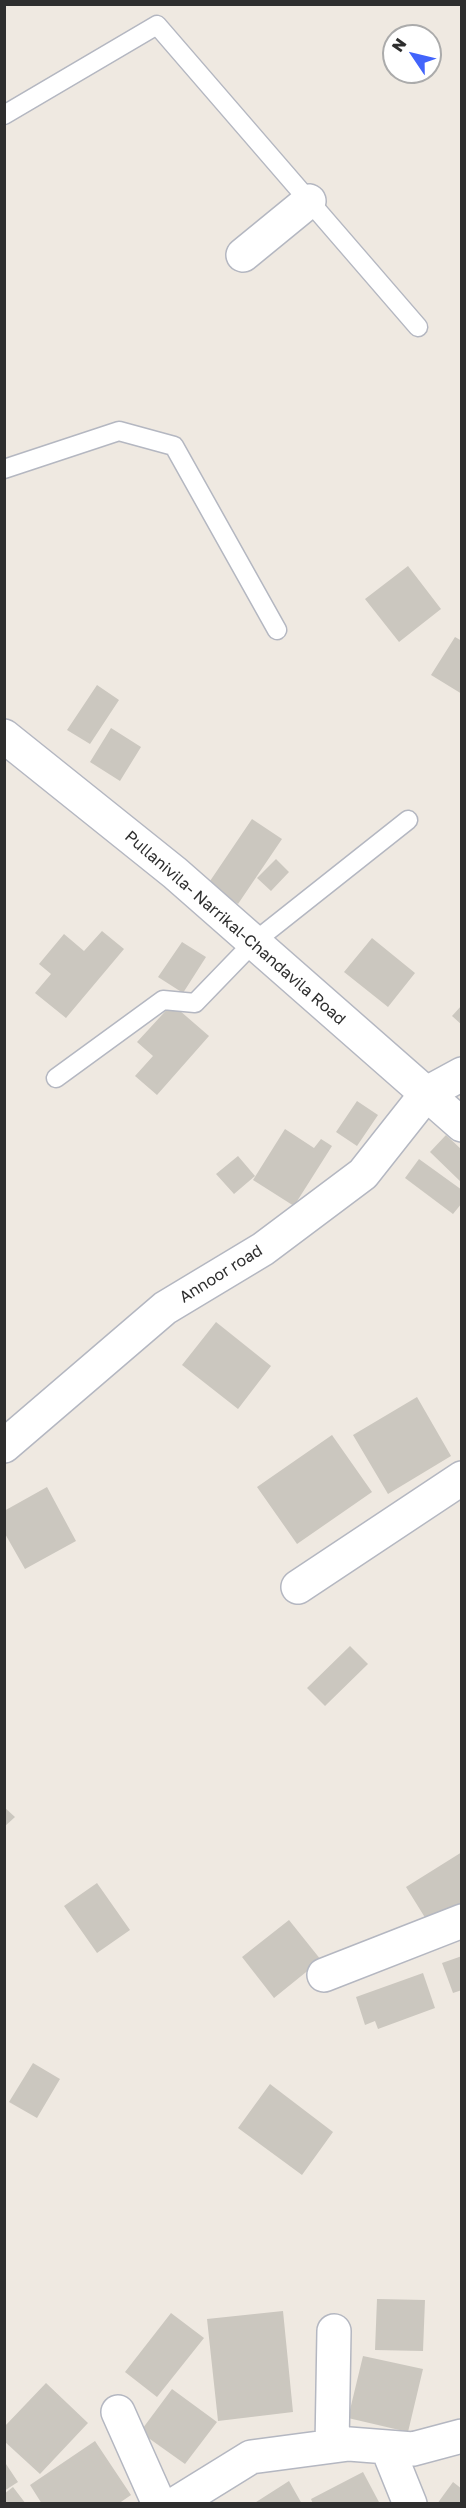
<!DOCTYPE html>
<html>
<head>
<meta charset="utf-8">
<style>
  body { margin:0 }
  #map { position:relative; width:466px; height:2508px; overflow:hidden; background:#efe9e1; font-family:"Golos Text",sans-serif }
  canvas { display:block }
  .frame { position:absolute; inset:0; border:6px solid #2e2e2e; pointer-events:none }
  .north { position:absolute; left:382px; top:24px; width:60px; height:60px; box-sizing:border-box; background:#fff; border:2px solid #ababab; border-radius:50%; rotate:305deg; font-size:16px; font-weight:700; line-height:24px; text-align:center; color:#2e2e2e }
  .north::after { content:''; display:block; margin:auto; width:21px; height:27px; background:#4264fb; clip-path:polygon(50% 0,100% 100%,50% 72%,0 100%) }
</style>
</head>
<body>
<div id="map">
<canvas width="466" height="2508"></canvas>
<div class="frame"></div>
<div class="north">N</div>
</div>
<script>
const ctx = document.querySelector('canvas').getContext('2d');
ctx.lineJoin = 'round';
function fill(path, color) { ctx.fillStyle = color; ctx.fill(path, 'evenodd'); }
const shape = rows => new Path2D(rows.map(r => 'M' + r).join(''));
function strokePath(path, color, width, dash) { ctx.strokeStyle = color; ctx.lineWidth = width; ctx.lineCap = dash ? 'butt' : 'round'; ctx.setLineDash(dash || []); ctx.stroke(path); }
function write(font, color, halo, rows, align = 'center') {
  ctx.font = font + ' "Golos Text",sans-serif'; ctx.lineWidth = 6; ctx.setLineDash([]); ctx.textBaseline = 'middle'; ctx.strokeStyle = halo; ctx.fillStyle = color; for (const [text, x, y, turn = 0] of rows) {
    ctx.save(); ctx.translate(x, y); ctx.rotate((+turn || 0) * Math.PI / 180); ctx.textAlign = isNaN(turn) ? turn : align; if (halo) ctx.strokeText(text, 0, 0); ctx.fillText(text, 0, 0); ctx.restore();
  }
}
const building = shape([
  [408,566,441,609,399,642,365,599],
  [455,637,462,641,462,694,431,675],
  [97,685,119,700,90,744,67,730],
  [111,728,141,747,120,781,90,762],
  [252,819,282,839,238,904,208,884],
  [276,859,289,872,271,891,257,878],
  [102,931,124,949,66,1018,35,993,51,974,39,964,64,934,84,951],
  [372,938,415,973,388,1007,344,972],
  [182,942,206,957,183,993,158,977],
  [172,1004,209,1036,157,1095,135,1076,153,1056,137,1042],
  [462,1005,462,1025,452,1016],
  [357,1101,378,1115,357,1146,336,1132],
  [285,1129,314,1148,321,1139,332,1146,294,1206,253,1180],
  [446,1135,462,1150,462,1183,430,1152],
  [238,1156,255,1176,234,1194,216,1174],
  [419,1159,462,1190,462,1203,453,1214,405,1178],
  [216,1322,271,1366,238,1409,182,1365],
  [417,1397,451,1456,388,1494,353,1435],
  [332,1435,372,1492,297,1544,257,1487],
  [47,1487,76,1541,25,1569,4,1532,4,1511],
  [350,1646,368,1664,325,1706,307,1688],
  [4,1807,15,1817,4,1827],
  [462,1852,462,1904,429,1924,406,1887],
  [97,1883,130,1930,97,1953,64,1906],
  [289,1920,321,1960,274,1998,242,1957],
  [462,1956,462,1990,453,1993,442,1963],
  [423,1973,435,2008,378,2029,375,2021,365,2025,356,1997],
  [33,2063,60,2079,37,2118,9,2102],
  [270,2084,333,2132,302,2175,238,2128],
  [377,2299,425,2300,423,2351,375,2350],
  [283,2311,293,2412,218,2421,207,2319],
  [171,2313,204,2338,157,2397,125,2372],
  [363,2356,423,2369,408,2432,348,2418],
  [46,2383,88,2423,40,2474,4,2441,4,2427],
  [172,2389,217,2422,185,2464,140,2432],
  [95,2441,131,2495,118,2504,42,2504,30,2485],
  [4,2461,18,2482,4,2491],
  [363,2472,380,2504,313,2504,311,2499],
  [289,2481,302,2504,253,2504],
  [453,2482,462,2489,462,2504,437,2504],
  [13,2487,26,2504,4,2504,4,2494]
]);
const service = shape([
  [4,115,157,25,418,327],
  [4,469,119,431,174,446,277,630],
  [56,1078,163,1000,195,1003,254,942,408,820]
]);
const minor = shape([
  [243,255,309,201],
  [4,1446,165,1308,263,1249,363,1174,427,1093,462,1074],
  [298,1587,462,1478],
  [324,1975,462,1921],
  [118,2412,159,2504],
  [332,2446,334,2331],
  [387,2447,410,2504],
  [175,2504,251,2457,349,2444,413,2449,462,2436]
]);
const tertiary = shape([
  [4,736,175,873,462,1125]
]);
const streetNames = [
  ["Pullanivila- Narrikal-Chandavila Road",235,928,41],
  ["Annoor road",221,1274,-32]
];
fill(building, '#cbc7bf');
strokePath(service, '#b4b7c1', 21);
strokePath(minor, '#b4b7c1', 36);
strokePath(tertiary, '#b4b7c1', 36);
strokePath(service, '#fff', 18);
strokePath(minor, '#fff', 33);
strokePath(tertiary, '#fff', 33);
write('16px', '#2e2e2e', '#fff', streetNames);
</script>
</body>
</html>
